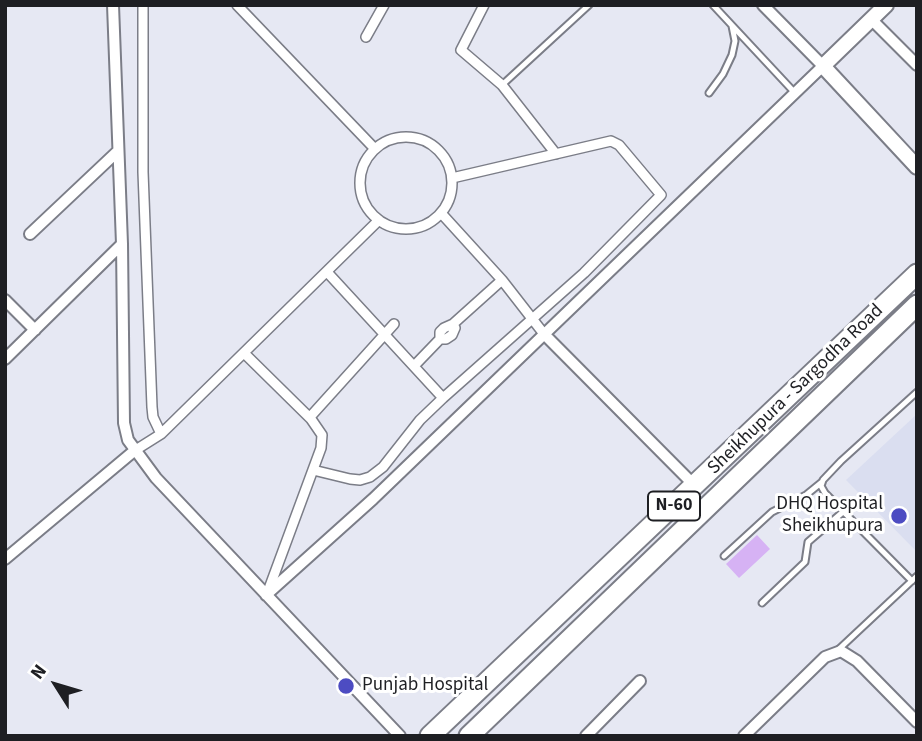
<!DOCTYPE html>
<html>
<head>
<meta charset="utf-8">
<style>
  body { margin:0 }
  #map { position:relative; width:922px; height:741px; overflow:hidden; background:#e6e8f3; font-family:"Source Sans 3",sans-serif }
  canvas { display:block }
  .frame { position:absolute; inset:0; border:7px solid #1e1f23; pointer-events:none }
  .north { position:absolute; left:21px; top:650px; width:70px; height:70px; -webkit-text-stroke:5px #fff; paint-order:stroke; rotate:307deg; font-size:19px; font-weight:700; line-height:28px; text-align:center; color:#1e1f23 }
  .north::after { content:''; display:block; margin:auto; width:24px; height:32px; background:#1e1f23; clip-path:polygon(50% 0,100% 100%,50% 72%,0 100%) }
</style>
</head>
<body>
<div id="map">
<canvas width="922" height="741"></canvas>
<div class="frame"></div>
<div class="north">N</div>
</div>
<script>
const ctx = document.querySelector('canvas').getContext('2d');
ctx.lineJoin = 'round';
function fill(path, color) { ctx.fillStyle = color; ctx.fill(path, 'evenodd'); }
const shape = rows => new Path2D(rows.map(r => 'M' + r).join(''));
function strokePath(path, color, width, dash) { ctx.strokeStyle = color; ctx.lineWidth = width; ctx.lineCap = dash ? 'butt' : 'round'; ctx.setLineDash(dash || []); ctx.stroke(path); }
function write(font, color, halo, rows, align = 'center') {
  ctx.font = font + ' "Source Sans 3",sans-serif'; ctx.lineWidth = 6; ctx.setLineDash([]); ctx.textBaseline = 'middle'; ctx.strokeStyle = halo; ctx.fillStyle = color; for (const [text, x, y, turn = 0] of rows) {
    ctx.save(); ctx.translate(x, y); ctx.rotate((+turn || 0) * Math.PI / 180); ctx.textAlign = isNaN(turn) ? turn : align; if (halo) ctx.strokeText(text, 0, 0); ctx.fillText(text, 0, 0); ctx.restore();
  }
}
const built = shape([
  [917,414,917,552,846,480]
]);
const building = shape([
  [757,535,770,549,739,578,726,564]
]);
const service = shape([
  [713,5,795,93],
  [502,85,589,5],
  [709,93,723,74,732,55,735,41,732,26],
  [724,556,772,512,806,495,822,482],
  [912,581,825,493,821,486,823,480,841,461,917,392],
  [762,603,805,562,808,542,844,511],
  [838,650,917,576]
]);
const pedestrian = shape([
  [143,5,143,172,152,407,153,417,161,434],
  [237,5,375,149],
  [484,5,461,50,502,85,556,154],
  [366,37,384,5],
  '360 183a46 46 0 1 1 92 0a46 46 0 1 1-92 0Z',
  [441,213,502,280,544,334],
  [327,272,443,398],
  [440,339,440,332,444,328,453,324,502,280],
  [244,353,311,419,322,435,321,448,267,594],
  [414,366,440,339,446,339,452,335,455,328,453,324],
  [310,417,394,324],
  [134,451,161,434,379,220],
  [313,470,350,479,360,480,370,477,383,467,420,420,443,398,584,273,661,195,619,145,611,141,452,178]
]);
const minor = shape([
  [113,5,122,244,124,423,128,440,156,478,400,736],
  [871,19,917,65],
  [30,234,118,151],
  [5,300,35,330],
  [544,334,695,486],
  [5,359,122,244],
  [5,559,134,451],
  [266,595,373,499,823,66,763,5],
  [586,736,640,681],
  [744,736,825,657,841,651,857,661,917,722]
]);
const tertiary = shape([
  [886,5,823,66,917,167]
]);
const trunk = shape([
  [430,736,917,274],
  [469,736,917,305]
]);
const markers = [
  [899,516,9,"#4d4cc2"],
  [346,686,9,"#4d4cc2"]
];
const shields = [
  [674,506,52]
];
const shieldNames = [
  ["N-60",674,506]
];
const streetNames = [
  ["Sheikhupura - Sargodha Road",796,390,-44]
];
const poiNames = [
  ["DHQ Hospital",883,505],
  ["Sheikhupura",883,527],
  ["Punjab Hospital",362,686,"left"]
];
fill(built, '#dadef0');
fill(building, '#d6b2f4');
strokePath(service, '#7b7d87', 9);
strokePath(pedestrian, '#7b7d87', 12);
strokePath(minor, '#7b7d87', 14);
strokePath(tertiary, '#7b7d87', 18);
strokePath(trunk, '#7b7d87', 23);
strokePath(service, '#fff', 5);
strokePath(pedestrian, '#fff', 9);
strokePath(minor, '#fff', 10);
strokePath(tertiary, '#fff', 14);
strokePath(trunk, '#fff', 19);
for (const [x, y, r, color] of markers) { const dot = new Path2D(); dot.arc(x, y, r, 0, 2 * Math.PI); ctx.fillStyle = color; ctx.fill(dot); strokePath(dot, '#fff', 2.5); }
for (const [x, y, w] of shields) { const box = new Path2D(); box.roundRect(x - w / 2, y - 14.5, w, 29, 5); ctx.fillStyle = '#fff'; ctx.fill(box); strokePath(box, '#1e1f23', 2); }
write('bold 18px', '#1e1f23', null, shieldNames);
write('19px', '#1e1f23', '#fff', streetNames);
write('19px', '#1e1f23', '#fff', poiNames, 'right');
</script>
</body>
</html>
